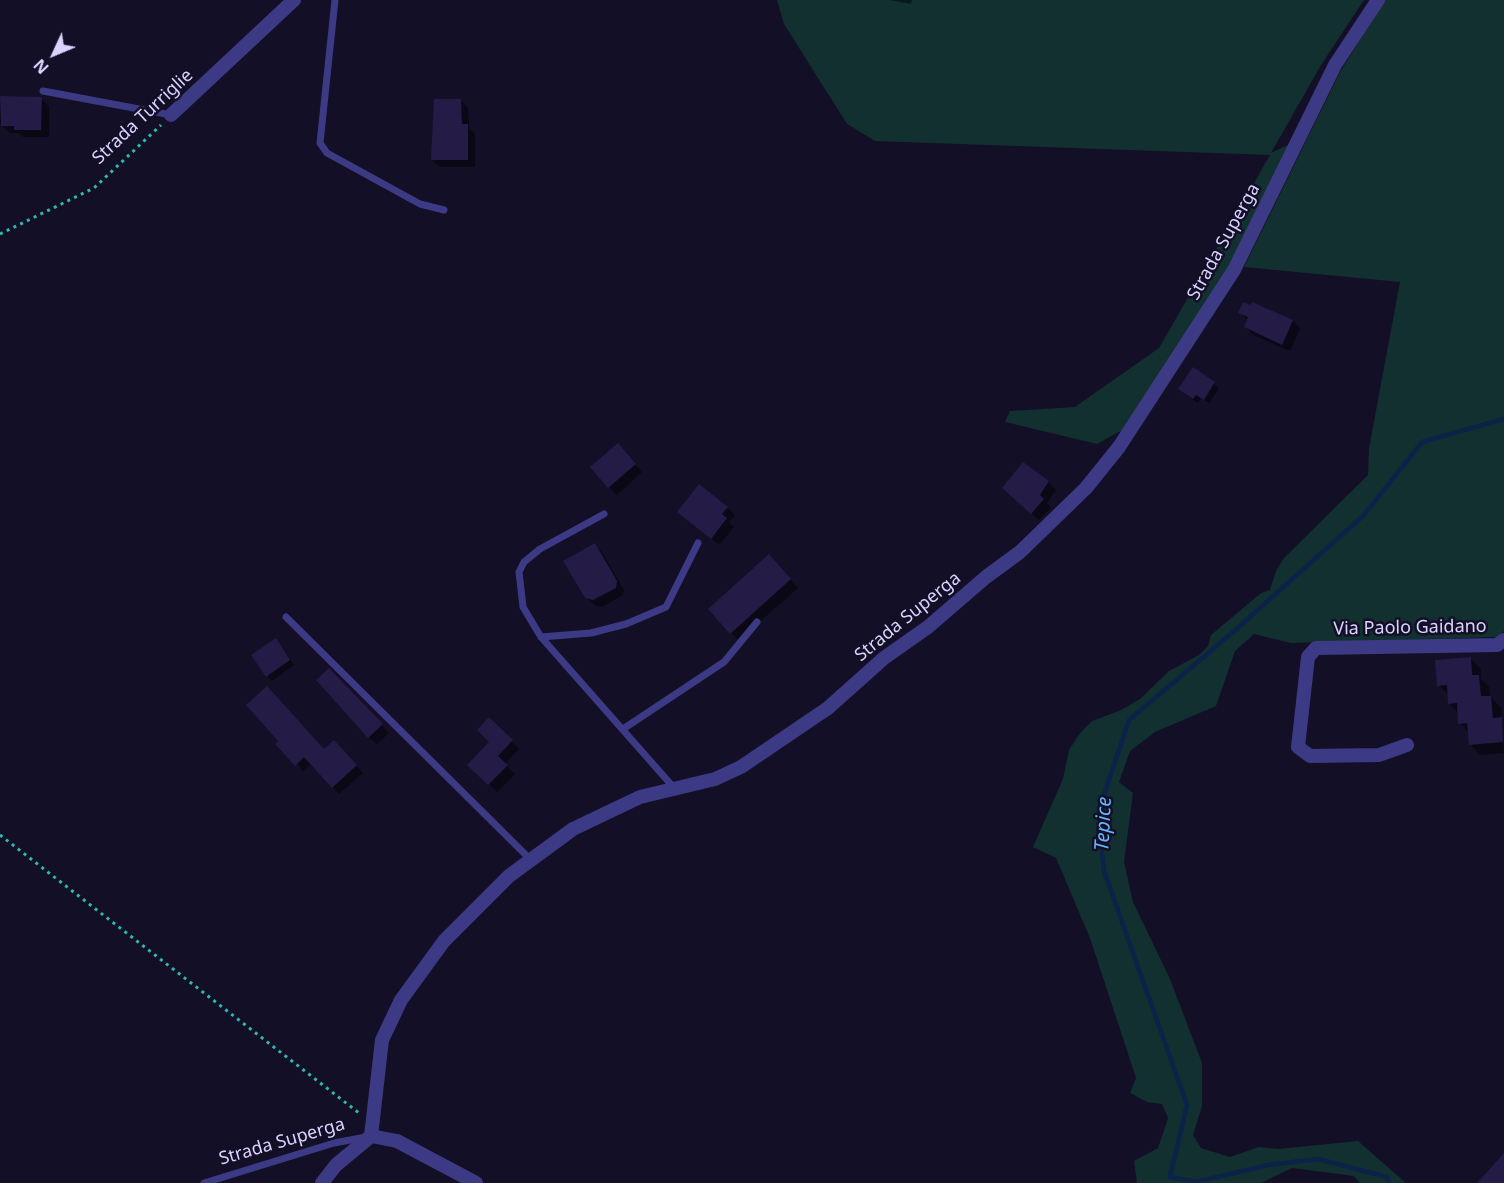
<!DOCTYPE html>
<html>
<head>
<meta charset="utf-8">
<style>
  body { margin:0 }
  #map { position:relative; width:1504px; height:1183px; overflow:hidden; background:#130f26; font-family:"Noto Sans",sans-serif }
  canvas { display:block }
  .north { position:absolute; left:24px; top:24px; width:60px; height:60px; -webkit-text-stroke:4px #130f26; paint-order:stroke; rotate:226deg; font-size:16px; font-weight:700; line-height:24px; text-align:center; color:#d9d4ff }
  .north::after { content:''; display:block; margin:auto; width:21px; height:27px; background:#d9d4ff; clip-path:polygon(50% 0,100% 100%,50% 72%,0 100%) }
</style>
</head>
<body>
<div id="map">
<canvas width="1504" height="1183"></canvas>
<div class="north">N</div>
</div>
<script>
const ctx = document.querySelector('canvas').getContext('2d');
ctx.lineJoin = 'round';
function fill(path, color) { ctx.fillStyle = color; ctx.fill(path, 'evenodd'); }
const shape = rows => new Path2D(rows.map(r => 'M' + r).join(''));
function strokePath(path, color, width, dash) { ctx.strokeStyle = color; ctx.lineWidth = width; ctx.lineCap = dash ? 'butt' : 'round'; ctx.setLineDash(dash || []); ctx.stroke(path); }
function write(font, color, halo, rows, align = 'center') {
  ctx.font = font + ' "Noto Sans",sans-serif'; ctx.lineWidth = 5; ctx.setLineDash([]); ctx.textBaseline = 'middle'; ctx.strokeStyle = halo; ctx.fillStyle = color; for (const [text, x, y, turn = 0] of rows) {
    ctx.save(); ctx.translate(x, y); ctx.rotate((+turn || 0) * Math.PI / 180); ctx.textAlign = isNaN(turn) ? turn : align; if (halo) ctx.strokeText(text, 0, 0); ctx.fillText(text, 0, 0); ctx.restore();
  }
}
const green = shape([
  [777,0,1364,0,1321,65,1271,153,1290,144,1226,271,1126,428,1097,444,1005,422,1010,411,1075,407,1159,348,1270,155,875,141,847,124,784,24],
  [1385,0,1504,0,1504,631,1497,637,1291,643,1254,634,1235,651,1216,706,1155,732,1130,751,1119,782,1133,793,1124,862,1133,902,1170,979,1202,1063,1202,1106,1193,1135,1201,1148,1230,1157,1259,1147,1278,1149,1358,1141,1406,1183,1360,1183,1354,1176,1292,1168,1261,1183,1137,1183,1134,1161,1158,1148,1168,1118,1162,1104,1147,1102,1130,1093,1136,1078,1090,938,1056,858,1033,847,1063,779,1069,750,1081,732,1092,721,1119,711,1140,699,1169,671,1199,655,1208,646,1211,635,1261,593,1270,590,1276,571,1284,558,1368,475,1369,448,1400,282,1244,267,1340,72]
]);
const shadow = shape([
  [890,0,912,0,911,4],
  [0,98,41,99,49,106,49,137,23,137,19,133,10,133,0,123],
  [461,100,468,108,469,128,475,134,475,167,440,167,432,160],
  [1240,312,1293,321,1300,329,1290,351,1253,335,1246,327,1248,321],
  [1193,369,1219,388,1209,403,1201,398,1198,403,1185,394],
  [625,453,642,472,617,495,609,487],
  [1048,482,1056,490,1047,503,1051,508,1039,520,1012,496],
  [727,508,735,515,729,522,734,527,719,545,687,519],
  [594,545,602,552,624,590,623,595,602,607,594,605,586,597],
  [777,564,798,588,739,640,731,633],
  [280,645,294,665,272,681,267,676],
  [1470,658,1481,669,1481,679,1489,687,1490,696,1501,708,1504,753,1480,755,1470,744,1469,733,1460,723,1459,713,1449,704,1449,695,1439,685],
  [329,670,389,733,377,744,369,737],
  [489,719,519,749,505,764,515,774,497,792,469,765,491,742],
  [280,741,324,750,341,749,363,773,339,794,311,764,303,771]
]);
const stream = shape([
  [1389,1183,1387,1177,1318,1159,1268,1165,1196,1182,1170,1177,1187,1105,1104,871,1100,837,1104,794,1129,720,1232,633,1364,515,1422,442,1504,419]
]);
const building = shape([
  [0,96,42,97,41,130,14,130,14,126,1,126],
  [434,99,461,99,462,124,468,124,468,160,431,160],
  [1243,302,1251,305,1252,302,1293,320,1282,345,1244,327,1248,317,1238,313],
  [1193,367,1215,382,1204,400,1196,395,1193,399,1178,389],
  [618,443,636,464,608,488,590,467],
  [1023,462,1049,481,1040,495,1044,499,1031,514,1002,488],
  [699,484,728,507,722,514,727,518,711,539,677,512],
  [595,543,617,581,616,588,593,600,585,598,563,561],
  [769,554,791,579,730,634,708,609],
  [276,638,290,660,266,677,251,655],
  [1471,657,1472,675,1479,675,1481,696,1491,696,1493,718,1502,717,1503,742,1469,745,1467,723,1458,724,1457,703,1448,704,1447,685,1437,686,1435,660],
  [329,668,383,724,368,738,316,680],
  [267,686,324,749,334,740,357,765,332,788,304,757,295,766,275,744,278,741,246,705],
  [489,717,513,740,498,756,508,765,488,785,467,765,489,742,477,730],
  [1504,1153,1504,1183,1477,1183]
]);
const path = shape([
  [0,234,94,188,161,125],
  [0,835,359,1113]
]);
const lane = shape([
  [335,0,320,143,327,153,420,204,444,210],
  [43,91,171,115],
  [604,514,540,549,524,562,519,572,523,607,541,637,675,789],
  [286,617,531,860],
  [541,637,591,633,626,624,666,607,698,543],
  [623,729,724,662,757,622],
  [204,1183,334,1143,366,1137]
]);
const street = shape([
  [171,115,294,0],
  [1407,745,1379,755,1310,756,1298,747,1308,657,1316,648,1497,645,1504,640],
  [371,1136,397,1141,476,1183],
  [322,1183,336,1165,371,1136,382,1040,401,1000,444,941,509,876,573,829,640,797,715,779,741,767,828,708,884,658,928,627,986,577,1020,552,1086,488,1119,447,1234,270,1335,65,1378,0]
]);
const streetNames = [
  ["Strada Turriglie",143,117,-43],
  ["Strada Superga",1224,242,-61],
  ["Strada Superga",908,617,-39],
  ["Via Paolo Gaidano",1410,628,-1],
  ["Strada Superga",282,1142,-16]
];
const waterNames = [
  ["Tepice",1104,824,-87]
];
fill(green, '#12302f');
fill(shadow, '#0007');
strokePath(stream, '#0c2248', 4.5);
fill(building, '#241b47');
strokePath(path, '#2fb8b0', 3, [3, 4.5]);
strokePath(lane, '#3d3a85', 7);
strokePath(street, '#3d3a85', 14);
write('18px', '#d9d4ff', '#130f26', streetNames);
write('italic 20px', '#62b6ff', '#130f26', waterNames);
</script>
</body>
</html>
